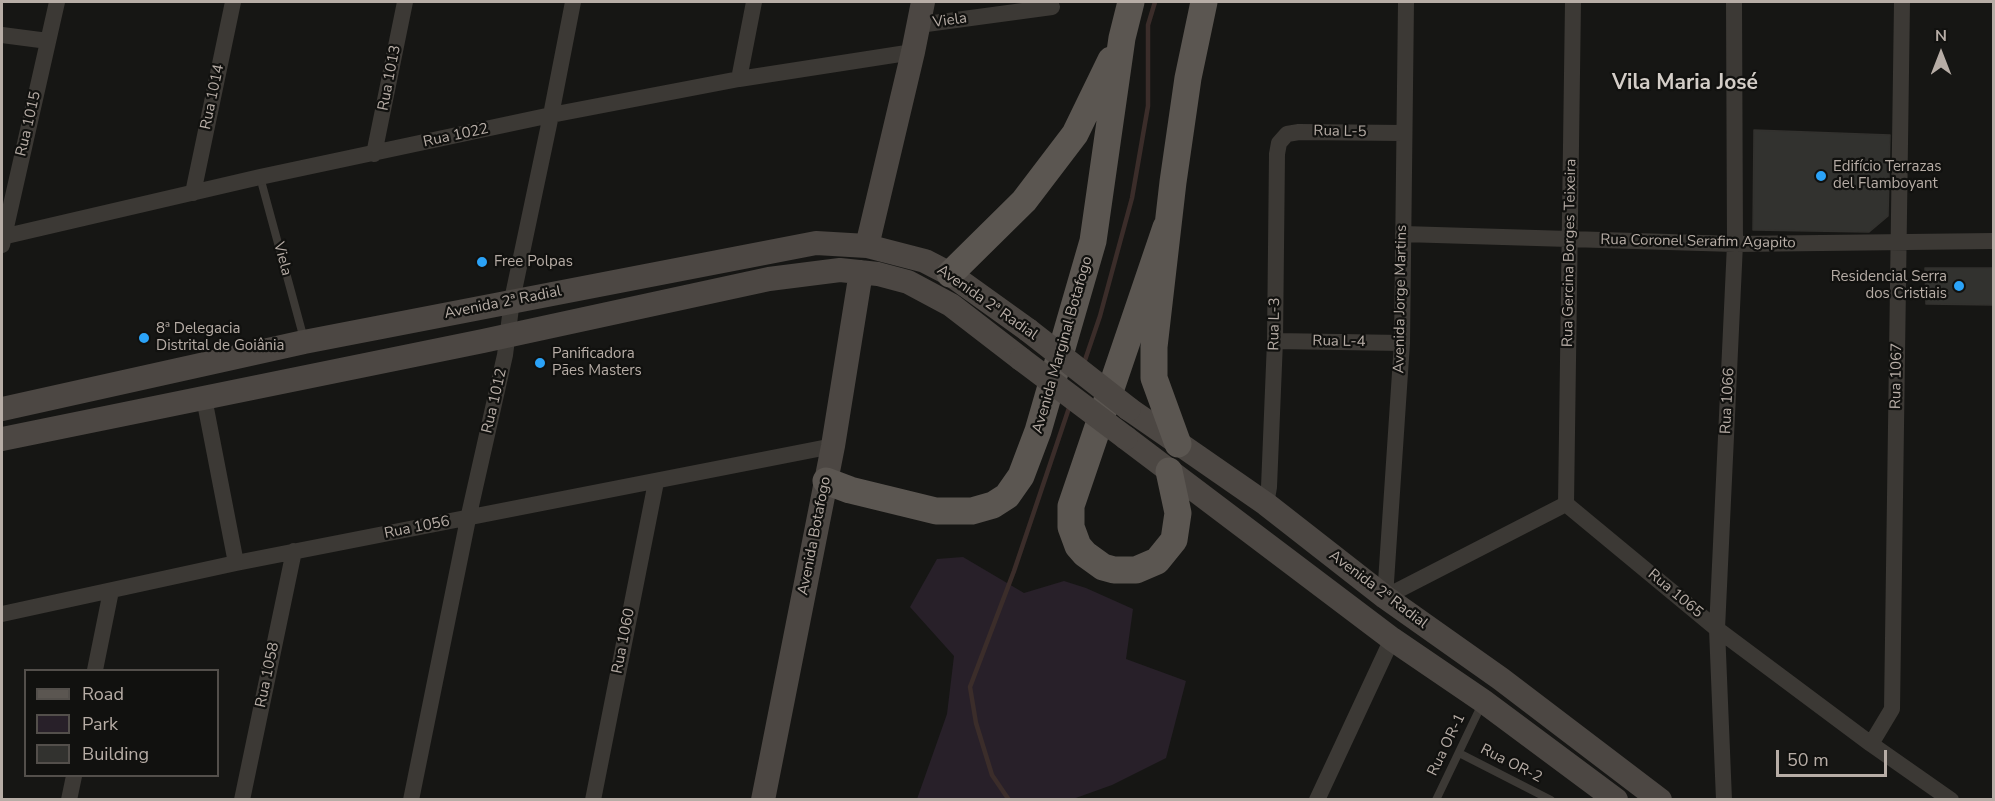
<!DOCTYPE html>
<html>
<head>
<meta charset="utf-8">
<style>
  body { margin:0 }
  #map { position:relative; width:1995px; height:801px; overflow:hidden; background:#161614; font-family:"Nunito Sans",sans-serif }
  canvas { display:block }
  .frame { position:absolute; inset:0; border:3px solid #b7ada6; pointer-events:none }
  .legend { position:absolute; left:24px; top:669px; width:195px; height:108px; box-sizing:border-box; background:#11110f; border:2px solid #534f4b; margin:0; padding:8px 10px; list-style:none; font-size:18px; color:#b7ada6 }
  .legend li { display:flex; align-items:center; gap:12px; height:30px }
  .legend b { width:30px; border:2px solid #534f4b }
  .north { position:absolute; left:1911px; top:24px; width:60px; height:60px; -webkit-text-stroke:4px #11110f; paint-order:stroke; rotate:0deg; font-size:16px; font-weight:700; line-height:24px; text-align:center; color:#b7ada6 }
  .north::after { content:''; display:block; margin:auto; width:21px; height:27px; background:#b7ada6; clip-path:polygon(50% 0,100% 100%,50% 72%,0 100%) }
  .scale { position:absolute; left:1776px; top:750px; width:111px; height:27px; box-sizing:border-box; border:3px solid #b7ada6; border-top:0; padding-left:8px; font-size:18px; line-height:21px; white-space:nowrap; color:#b7ada6; -webkit-text-stroke:4px #11110f; paint-order:stroke }
</style>
</head>
<body>
<div id="map">
<canvas width="1995" height="801"></canvas>
<div class="frame"></div>
<ul class="legend">
<li><b style="height:8px;background:#5b5651"></b>Road</li>
<li><b style="height:16px;background:#282029"></b>Park</li>
<li><b style="height:16px;background:#32322f"></b>Building</li>
</ul>
<div class="north">N</div>
<div class="scale">50 m</div>
</div>
<script>
const ctx = document.querySelector('canvas').getContext('2d');
ctx.lineJoin = 'round';
function fill(path, color) { ctx.fillStyle = color; ctx.fill(path, 'evenodd'); }
const shape = rows => new Path2D(rows.map(r => 'M' + r).join(''));
function strokePath(path, color, width, dash) { ctx.strokeStyle = color; ctx.lineWidth = width; ctx.lineCap = dash ? 'butt' : 'round'; ctx.setLineDash(dash || []); ctx.stroke(path); }
function write(font, color, halo, rows, align = 'center') {
  ctx.font = font + ' "Nunito Sans",sans-serif'; ctx.lineWidth = 4.5; ctx.setLineDash([]); ctx.textBaseline = 'middle'; ctx.strokeStyle = halo; ctx.fillStyle = color; for (const [text, x, y, turn = 0] of rows) {
    ctx.save(); ctx.translate(x, y); ctx.rotate((+turn || 0) * Math.PI / 180); ctx.textAlign = isNaN(turn) ? turn : align; if (halo) ctx.strokeText(text, 0, 0); ctx.fillText(text, 0, 0); ctx.restore();
  }
}
const green = shape([
  [963,557,1024,593,1064,581,1086,588,1133,609,1126,659,1186,681,1166,758,1112,785,1073,799,917,799,947,714,954,656,910,607,937,559]
]);
const stream = shape([
  [1084,363,1100,316,1132,198,1148,106,1148,25,1155,2],
  [1009,800,992,775,976,723,970,687,1014,571,1070,405]
]);
const building = shape([
  [1754,130,1890,135,1888,216,1869,232,1753,230,1754,130],
  [1925,268,1994,268,1994,305,1926,304,1925,268]
]);
const lane = shape([
  [260,177,304,339],
  [1459,753,1551,800],
  [1436,800,1482,704]
]);
const street = shape([
  [919,25,1052,7],
  [2,35,48,41],
  [739,79,754,2],
  [374,154,405,2],
  [193,193,233,2],
  [1403,234,1735,244,1994,241],
  [2,237,260,177,551,115,739,79,913,52],
  [2,245,57,2],
  [1275,341,1402,343],
  [204,398,236,563],
  [1266,504,1269,487,1275,341,1277,154,1279,143,1287,134,1299,132,1404,133],
  [1566,504,1573,2],
  [1385,597,1566,504,1717,629,1871,744,1951,800],
  [1385,597,1402,343,1406,2],
  [2,614,236,563,833,446],
  [95,670,111,591],
  [1871,744,1892,709,1902,2],
  [69,800,74,776],
  [242,800,294,551],
  [411,800,468,519,505,355,512,300,551,115,573,2],
  [593,800,656,482],
  [1317,800,1392,639],
  [1724,800,1717,629,1735,244,1734,2]
]);
const secondary = shape([
  [867,246,913,52,923,2],
  [2,409,304,342,816,243,867,246,925,261,950,274,1028,330],
  [1129,409,1266,504,1385,597,1501,679,1660,800],
  [1126,438,1392,639,1483,701,1616,800],
  [2,439,483,341,769,279,840,270,878,274,908,282,951,305,1021,359],
  [763,800,833,446,861,272]
]);
const primary = shape([
  [1166,227,1071,506,1071,527,1078,546,1085,554,1103,567,1114,570,1136,570,1157,561,1174,540,1178,513,1169,471],
  [950,274,1024,201,1075,134,1111,60],
  [1178,444,1154,378,1154,347,1173,182,1188,78,1204,2],
  [826,481,850,490,936,511,972,511,993,505,1007,496,1021,476,1038,431,1093,241,1122,38,1131,2]
]);
const secondaryBridge = shape([
  [1028,330,1129,409],
  [1021,359,1126,438]
]);
const markers = [
  [1821,176,6,"#2ba3f8"],
  [482,262,6,"#2ba3f8"],
  [1959,286,6,"#2ba3f8"],
  [144,338,6,"#2ba3f8"],
  [540,363,6,"#2ba3f8"]
];
const streetNames = [
  ["Viela",950,21,-8],
  ["Rua 1013",390,78,-79],
  ["Rua 1014",213,97,-78],
  ["Rua 1015",29,124,-77],
  ["Rua L-5",1340,132,1],
  ["Rua 1022",456,136,-12],
  ["Rua Coronel Serafim Agapito",1698,242,1],
  ["Rua Gercina Borges Teixeira",1570,253,-89],
  ["Viela",282,259,75],
  ["Avenida Jorge Martins",1401,299,-89],
  ["Avenida 2ª Radial",503,303,-11],
  ["Avenida 2ª Radial",987,303,35],
  ["Rua L-3",1275,324,-89],
  ["Rua L-4",1339,342,1],
  ["Avenida Marginal Botafogo",1063,345,-74],
  ["Rua 1067",1897,376,-89],
  ["Rua 1012",495,401,-77],
  ["Rua 1066",1728,401,-87],
  ["Rua 1056",417,528,-11],
  ["Avenida Botafogo",815,536,-79],
  ["Avenida 2ª Radial",1378,590,37],
  ["Rua 1065",1675,594,40],
  ["Rua 1060",624,641,-79],
  ["Rua 1058",268,675,-78],
  ["Rua OR-1",1447,745,-64],
  ["Rua OR-2",1511,764,27]
];
const poiNames = [
  ["Edifício Terrazas",1833,167],
  ["del Flamboyant",1833,184],
  ["Free Polpas",494,262],
  ["Residencial Serra",1947,277,"right"],
  ["dos Cristiais",1947,294,"right"],
  ["8ª Delegacia",156,329],
  ["Distrital de Goiânia",156,346],
  ["Panificadora",552,354],
  ["Pães Masters",552,371]
];
const districtNames = [
  ["Vila Maria José",1685,84]
];
fill(green, '#282029');
strokePath(stream, '#3b2d2a', 4.5);
fill(building, '#32322f');
strokePath(building, '#32312e', 1.5);
strokePath(lane, '#3c3935', 8);
strokePath(street, '#3c3935', 16);
strokePath(secondary, '#4c4743', 24);
strokePath(primary, '#5b5651', 27);
strokePath(secondaryBridge, '#4c4743', 24);
for (const [x, y, r, color] of markers) { const dot = new Path2D(); dot.arc(x, y, r, 0, 2 * Math.PI); ctx.fillStyle = color; ctx.fill(dot); strokePath(dot, '#11110f', 2); }
write('15px', '#b7ada6', '#11110f', streetNames);
write('15px', '#b7ada6', '#11110f', poiNames, 'left');
write('bold 21px', '#d3cdc7', '#11110f', districtNames);
</script>
</body>
</html>
